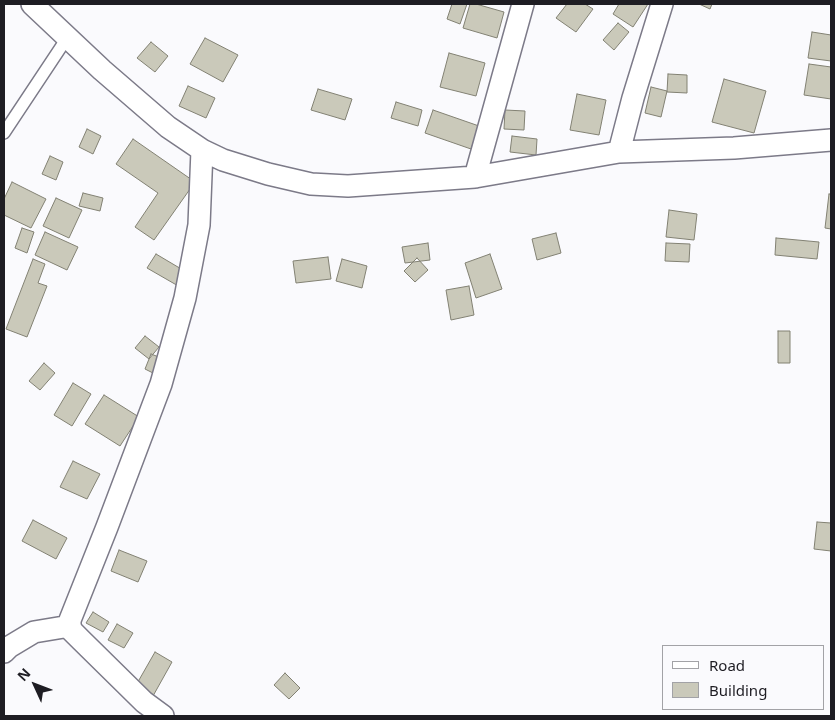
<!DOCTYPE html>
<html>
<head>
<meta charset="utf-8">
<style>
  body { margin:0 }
  #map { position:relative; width:835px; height:720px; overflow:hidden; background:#fafafd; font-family:"Noto Sans",sans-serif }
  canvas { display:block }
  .frame { position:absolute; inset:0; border:5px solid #1e1d23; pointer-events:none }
  .legend { position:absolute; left:662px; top:645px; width:162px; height:65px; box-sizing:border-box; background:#fafafd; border:1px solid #a2a2a6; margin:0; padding:6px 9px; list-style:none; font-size:15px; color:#1e1d23 }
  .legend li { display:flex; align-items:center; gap:10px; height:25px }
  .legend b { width:25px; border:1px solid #a2a2a6 }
  .north { position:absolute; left:10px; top:660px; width:50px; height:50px; -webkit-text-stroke:4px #fafafd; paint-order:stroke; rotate:313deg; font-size:14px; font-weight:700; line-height:20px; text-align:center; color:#1e1d23 }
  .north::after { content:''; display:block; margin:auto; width:18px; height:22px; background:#1e1d23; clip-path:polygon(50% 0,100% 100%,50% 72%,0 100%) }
</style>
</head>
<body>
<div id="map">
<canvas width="835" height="720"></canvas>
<div class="frame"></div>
<ul class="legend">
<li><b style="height:6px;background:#fff"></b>Road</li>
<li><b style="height:14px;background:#cac9ba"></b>Building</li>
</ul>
<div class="north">N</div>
</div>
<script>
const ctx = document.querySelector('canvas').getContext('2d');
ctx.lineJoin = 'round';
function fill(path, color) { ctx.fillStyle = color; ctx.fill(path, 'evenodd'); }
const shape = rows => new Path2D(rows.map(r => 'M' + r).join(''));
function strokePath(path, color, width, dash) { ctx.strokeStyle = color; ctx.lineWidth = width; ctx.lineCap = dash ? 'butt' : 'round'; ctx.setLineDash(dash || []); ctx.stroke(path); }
const building = shape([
  [452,4,467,4,460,24,447,19,452,4],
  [470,4,476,4,504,12,497,38,463,28,470,4],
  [567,4,585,4,593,9,576,32,556,18,567,4],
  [619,4,648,4,633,27,613,14,619,4],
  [699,4,712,4,710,9,699,4],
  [618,23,629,32,614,50,603,40,618,23],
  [812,32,831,35,831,61,808,58,812,32],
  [205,38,238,55,223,82,190,64,205,38],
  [151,42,168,56,155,72,137,58,151,42],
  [449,53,485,63,476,96,440,87,449,53],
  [809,64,831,67,831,99,804,95,809,64],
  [668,74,687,75,687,93,667,92,668,74],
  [724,79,766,91,754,133,712,122,724,79],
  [188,86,215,98,206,118,179,106,188,86],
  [651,87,667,91,661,117,645,113,651,87],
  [318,89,352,99,345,120,311,110,318,89],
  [577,94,606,100,599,135,570,130,577,94],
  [396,102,422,110,418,126,391,118,396,102],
  [433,110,479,126,471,149,425,133,433,110],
  [505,110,525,111,524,130,504,129,505,110],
  [87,129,101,136,93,154,79,147,87,129],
  [512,136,537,139,536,155,510,152,512,136],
  [133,139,195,182,154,240,135,227,158,193,116,164,133,139],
  [50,156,63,162,56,180,42,174,50,156],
  [12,182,46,199,31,228,4,215,4,199,12,182],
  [83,193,103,198,100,211,79,206,83,193],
  [829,194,831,194,831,229,825,228,829,194],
  [56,198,82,210,69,238,43,226,56,198],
  [669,210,697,214,694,240,666,237,669,210],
  [22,228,34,232,27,253,15,248,22,228],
  [45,232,78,247,67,270,35,255,45,232],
  [556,233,561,253,537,260,532,239,556,233],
  [776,238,819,242,817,259,775,255,776,238],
  [428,243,430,260,405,263,402,247,428,243],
  [666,243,690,244,689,262,665,261,666,243],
  [156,254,188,273,180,287,147,268,156,254],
  [490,254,502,289,476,298,465,263,490,254],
  [328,257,331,279,296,283,293,261,328,257],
  [417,258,428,270,415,282,404,271,417,258],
  [33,259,45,264,38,283,47,286,27,337,6,329,33,259],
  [342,259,367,266,362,288,336,281,342,259],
  [469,286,474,315,451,320,446,290,469,286],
  [778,331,790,331,790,363,778,363,778,331],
  [145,336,159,347,149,359,135,348,145,336],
  [151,354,164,359,157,375,145,369,151,354],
  [44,363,55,373,40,390,29,381,44,363],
  [73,383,91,394,72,426,54,415,73,383],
  [104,395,139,417,120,446,85,424,104,395],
  [73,461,100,474,87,499,60,487,73,461],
  [33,520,67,538,56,559,22,541,33,520],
  [817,522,831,523,831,551,814,549,817,522],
  [119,550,147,561,138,582,111,571,119,550],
  [93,612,109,622,103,632,86,623,93,612],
  [117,624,133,633,124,648,108,640,117,624],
  [155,652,172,662,153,696,135,687,155,652],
  [285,673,300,688,289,699,274,685,285,673]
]);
const lane = shape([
  [4,133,67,38]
]);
const street = shape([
  [32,4,102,70,168,127,202,150,223,160,268,174,311,184,348,186,475,177,619,152,734,148,831,140],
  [619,152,633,98,662,4],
  [475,177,523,4],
  [4,652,9,647,34,632,70,626],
  [163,716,144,702,81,640,72,631,70,626,70,620,107,527,161,384,185,298,199,225,202,150]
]);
fill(building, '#cac9ba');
strokePath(building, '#828173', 1);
strokePath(lane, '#7c7a88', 14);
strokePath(street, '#7c7a88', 24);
strokePath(lane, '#fff', 11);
strokePath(street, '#fff', 21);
</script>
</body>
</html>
